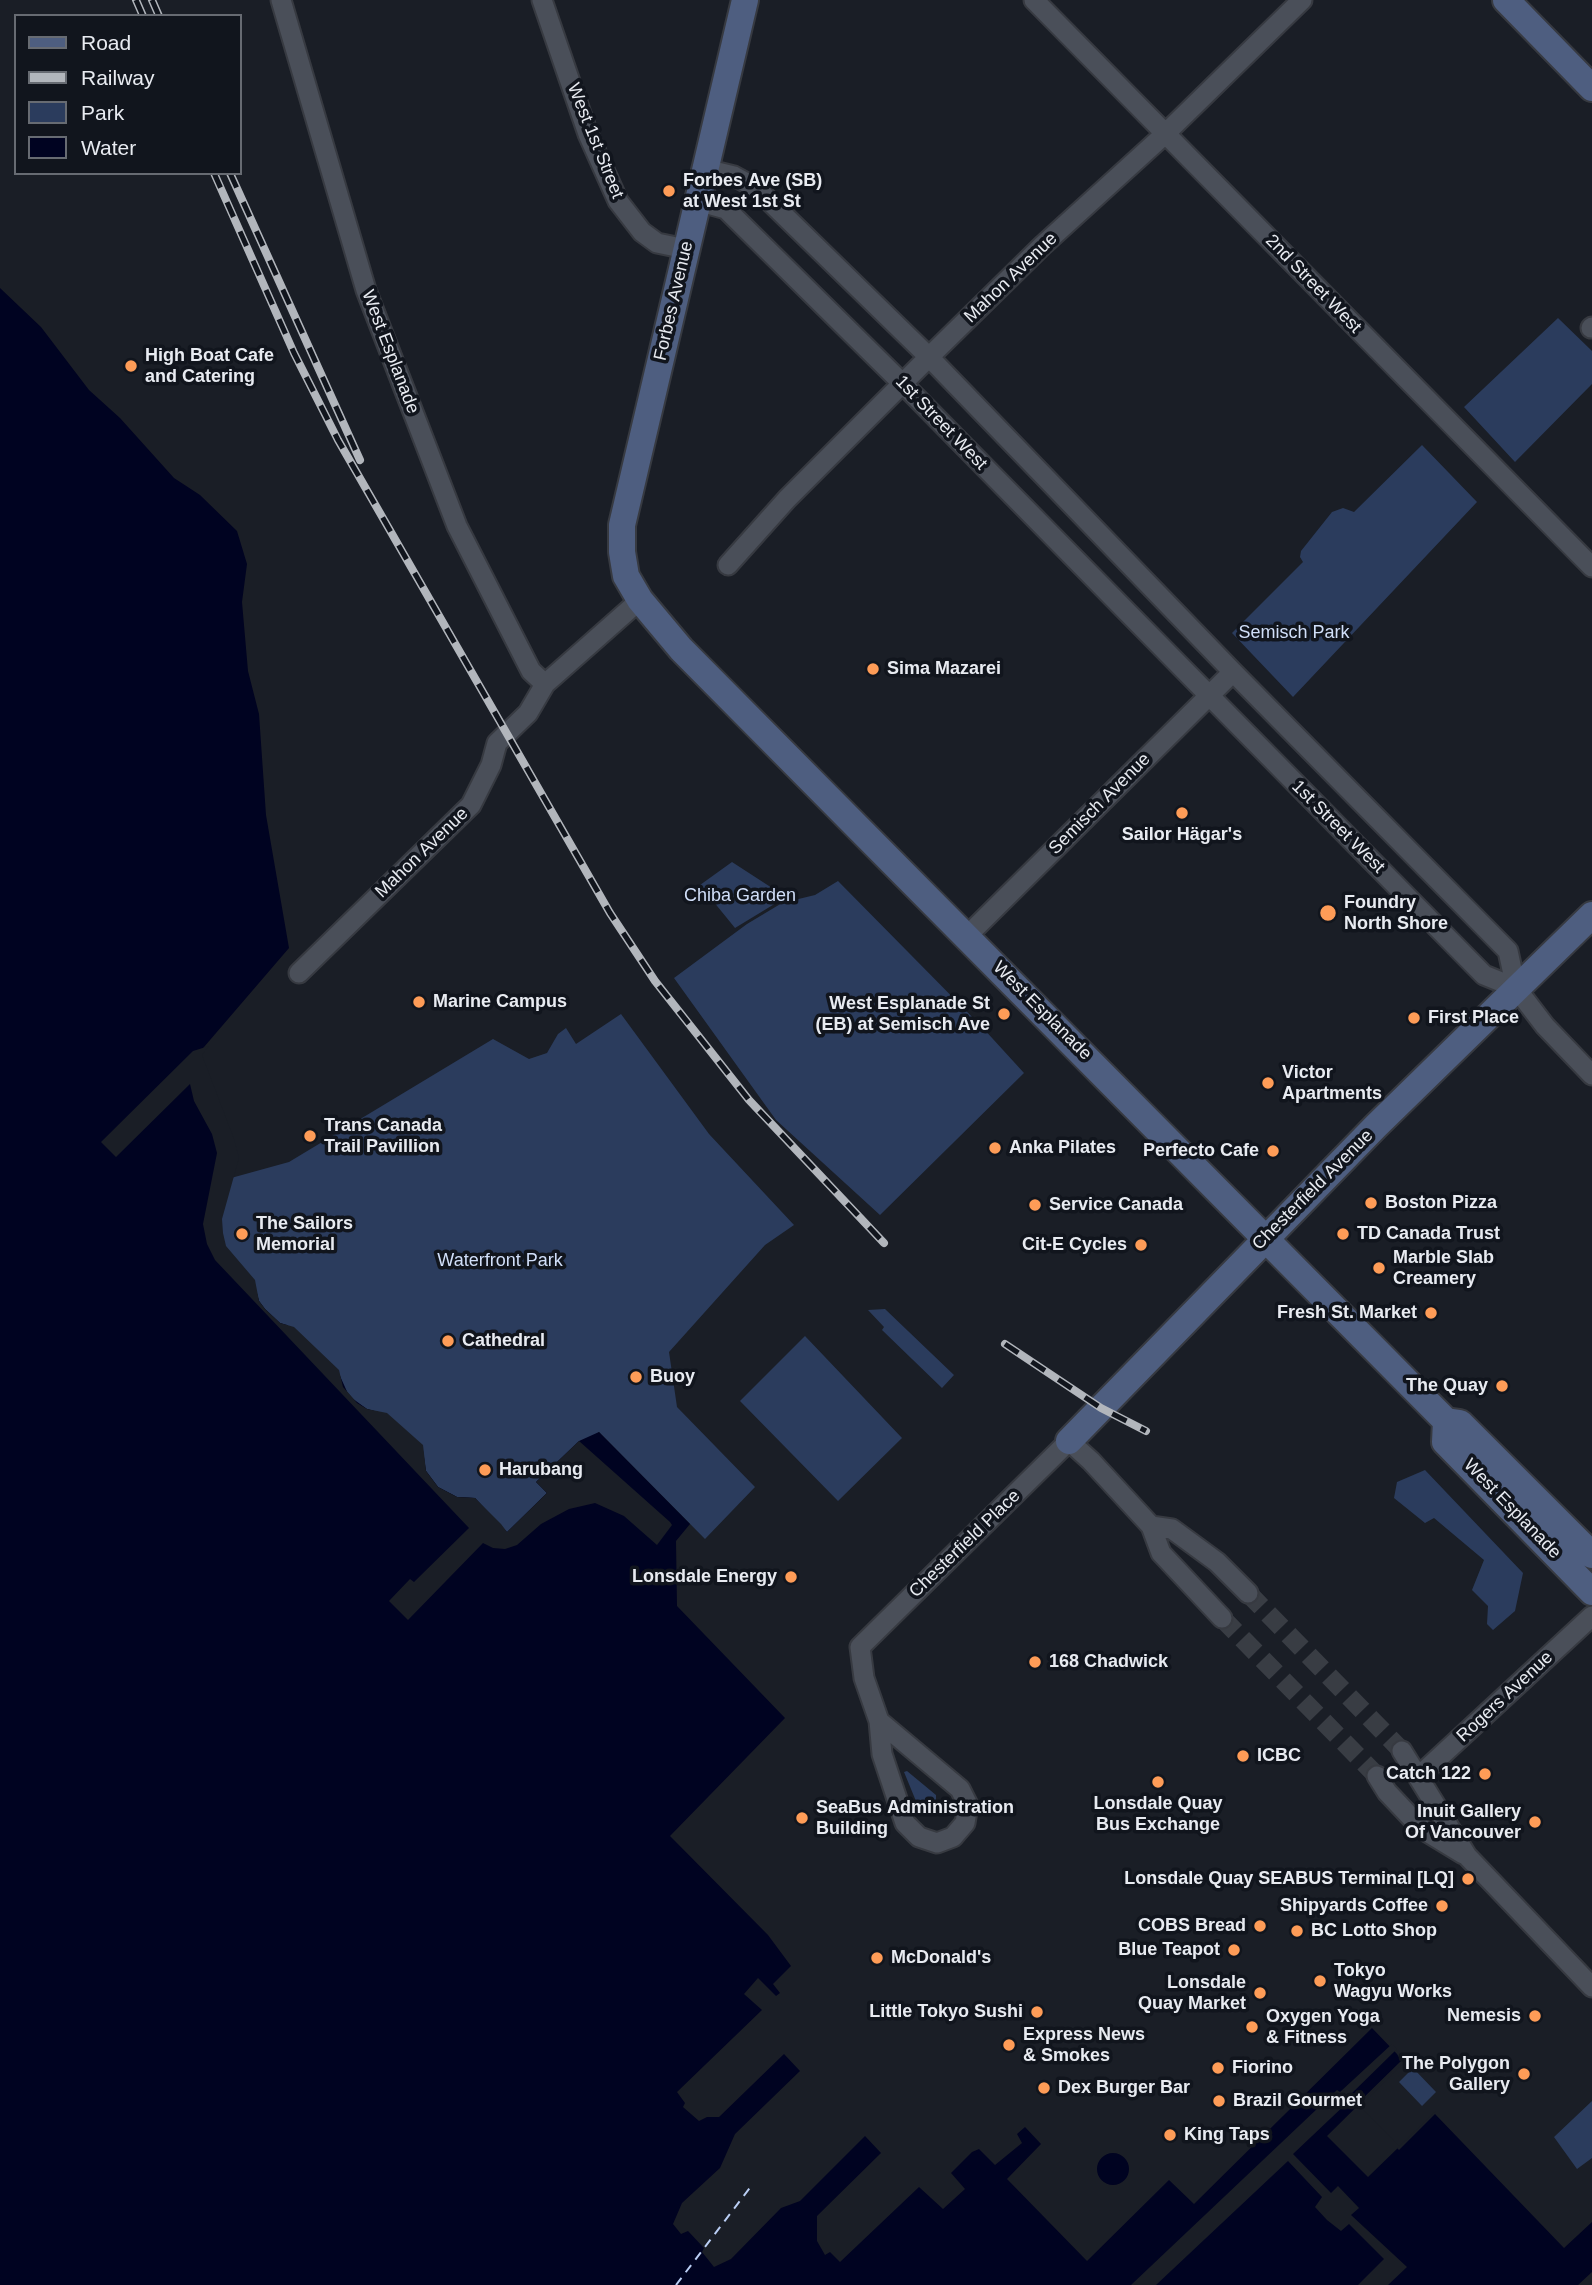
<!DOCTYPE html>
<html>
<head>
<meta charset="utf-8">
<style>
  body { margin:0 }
  #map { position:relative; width:1592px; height:2285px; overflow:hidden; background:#1a1e26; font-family:Arial,sans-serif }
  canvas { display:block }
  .legend { position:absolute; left:14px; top:14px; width:228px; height:161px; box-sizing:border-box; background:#11151d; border:2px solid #676b72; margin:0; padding:9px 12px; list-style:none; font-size:21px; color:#e8ebf1 }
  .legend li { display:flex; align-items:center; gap:14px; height:35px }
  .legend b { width:35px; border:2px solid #676b72 }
</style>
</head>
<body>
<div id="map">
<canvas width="1592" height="2285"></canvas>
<ul class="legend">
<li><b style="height:9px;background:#4e5e80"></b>Road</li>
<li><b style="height:9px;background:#b2b6bc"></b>Railway</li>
<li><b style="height:19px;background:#2b3c5d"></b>Park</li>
<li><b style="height:19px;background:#000321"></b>Water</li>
</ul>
</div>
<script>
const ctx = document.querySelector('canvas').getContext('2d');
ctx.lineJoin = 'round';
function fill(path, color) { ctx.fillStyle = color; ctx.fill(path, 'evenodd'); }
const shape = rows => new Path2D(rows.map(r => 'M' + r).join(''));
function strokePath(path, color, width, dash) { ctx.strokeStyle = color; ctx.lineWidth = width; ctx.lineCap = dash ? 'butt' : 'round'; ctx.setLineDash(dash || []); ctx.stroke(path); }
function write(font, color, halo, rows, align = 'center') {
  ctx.font = font + ' Arial,sans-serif'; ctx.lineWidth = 7; ctx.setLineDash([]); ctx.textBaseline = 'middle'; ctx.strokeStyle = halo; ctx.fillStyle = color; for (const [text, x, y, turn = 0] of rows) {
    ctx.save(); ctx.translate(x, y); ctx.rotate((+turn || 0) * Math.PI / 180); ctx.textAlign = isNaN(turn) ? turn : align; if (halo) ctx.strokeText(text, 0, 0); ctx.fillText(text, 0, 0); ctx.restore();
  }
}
const green = shape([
  [1558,318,1592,351,1592,384,1515,462,1464,407],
  [1422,445,1477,502,1293,697,1232,633,1303,562,1300,557,1301,551,1332,512,1343,508,1354,512],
  [732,862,786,897,735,928,700,885],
  [838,881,982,1027,1024,1073,880,1215,776,1120,674,978,747,924,782,903,815,895],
  [621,1014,709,1134,794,1225,765,1245,669,1352,677,1407,755,1487,705,1539,599,1432,537,1481,547,1493,507,1533,475,1498,457,1497,438,1487,426,1471,422,1456,382,1413,367,1409,357,1403,343,1387,340,1376,287,1326,280,1323,265,1309,259,1301,255,1286,223,1248,218,1218,231,1178,289,1162,493,1039,529,1059,547,1053,558,1034,566,1028,576,1044],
  [885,1309,954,1375,942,1388,882,1330,884,1327,868,1310],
  [805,1336,902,1438,838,1501,740,1401],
  [1425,1470,1523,1573,1515,1611,1493,1630,1487,1624,1488,1606,1472,1590,1484,1560,1434,1518,1425,1523,1394,1498,1397,1482],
  [907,1771,936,1795,936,1802,928,1807,918,1806,904,1772],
  [1413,2068,1436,2092,1422,2106,1399,2082],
  [1592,2101,1592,2158,1577,2169,1554,2137]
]);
const water = shape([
  [0,288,41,327,89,390,120,418,174,478,200,495,237,531,247,564,242,602,248,671,259,714,266,815,289,948,198,1054,231,1140,218,1218,223,1248,255,1286,259,1301,265,1309,280,1323,287,1325,340,1376,349,1396,367,1409,382,1413,423,1450,426,1471,438,1487,457,1497,475,1498,507,1532,547,1493,536,1482,579,1441,599,1432,690,1524,676,1541,677,1606,785,1718,670,1836,768,1935,791,1966,773,1984,780,1993,776,1996,758,1978,744,1994,762,2010,677,2092,685,2103,683,2107,699,2121,707,2117,719,2117,784,2054,800,2071,735,2134,720,2168,682,2203,673,2224,681,2234,688,2231,704,2248,702,2252,714,2267,731,2259,781,2208,800,2201,865,2136,881,2153,817,2216,817,2241,825,2255,830,2252,840,2262,919,2187,943,2209,965,2189,951,2173,972,2152,979,2149,995,2165,1022,2143,1017,2134,1025,2127,1041,2144,1007,2179,1087,2261,1169,2180,1194,2204,1372,2028,1397,2054,1401,2061,1355,2106,1399,2150,1435,2114,1564,2248,1592,2222,1592,2272,1578,2285,0,2285],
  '1097 2169a16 16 0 1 1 32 0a16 16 0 1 1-32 0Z'
]);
const pier = shape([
  [209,1046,202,1055,234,1139,239,1158,222,1219,223,1233,226,1246,255,1280,259,1301,265,1309,280,1323,294,1327,339,1370,343,1387,357,1403,367,1409,387,1413,423,1445,426,1471,438,1487,457,1497,475,1498,501,1524,507,1532,547,1493,536,1482,579,1441,670,1522,672,1525,657,1545,624,1516,595,1503,569,1509,541,1524,517,1545,505,1549,493,1548,483,1543,408,1620,389,1601,410,1579,414,1582,469,1528,215,1260,207,1244,203,1224,217,1153,212,1134,194,1101,190,1084,116,1157,101,1142,193,1051],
  [1392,2044,1397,2049,1347,2098,1349,2101,1293,2154,1331,2193,1338,2186,1359,2208,1351,2215,1407,2267,1388,2285,1358,2285,1384,2259,1349,2224,1341,2231,1327,2220,1315,2207,1322,2197,1288,2161,1156,2285,1131,2285,1337,2090,1340,2092],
  [1404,2060,1403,2064,1360,2106,1399,2146,1436,2111,1368,2177,1327,2136]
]);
const ferry = shape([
  [676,2285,752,2185]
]);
const streetTunnel = shape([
  [1248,1593,1402,1751],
  [1222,1618,1377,1776]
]);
const street = shape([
  [281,0,366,290,457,526,531,671,545,684],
  [542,0,588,134,618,201,642,232,657,243,686,249],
  [1034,0,1592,567],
  [705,169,734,176,756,188,929,357,1233,672,1508,951,1516,988,1545,1026,1592,1075],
  [697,201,726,209,903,384,1484,975,1516,988],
  [1591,328,1592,327],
  [728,565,787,499,929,357,1042,246,1165,134,1302,0],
  [967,936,1233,672],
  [299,973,471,805,491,765,497,743,528,713,545,684,640,600],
  [1151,1526,1172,1529,1217,1562,1248,1593],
  [879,1721,960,1789,968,1805,965,1823,953,1837,937,1843,919,1837,905,1823,882,1754,879,1721,864,1678,860,1647,1069,1441,1091,1461,1151,1526,1161,1553,1222,1618],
  [1402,1751,1467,1856,1592,1987],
  [1377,1776,1387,1792,1422,1829,1463,1854],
  [1418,1777,1592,1616]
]);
const secondary = shape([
  [745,0,622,525,622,552,626,576,640,600,681,649,1446,1421,1460,1423,1592,1555],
  [1506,0,1592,88],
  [1446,1421,1445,1442,1592,1592],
  [1069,1441,1376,1126,1592,915]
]);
const rail = shape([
  [136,0,143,16],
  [152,0,159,16],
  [214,173,294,353,338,440,610,913,655,981,749,1100,884,1243],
  [230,173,360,460],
  [1005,1344,1101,1408,1146,1431]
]);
const markers = [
  [669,191,7,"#fe9c57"],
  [131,366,7,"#fe9c57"],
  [873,669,7,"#fe9c57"],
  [1182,813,7,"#fe9c57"],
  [1328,913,9,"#fe9c57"],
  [419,1002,7,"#fe9c57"],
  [1004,1014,7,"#fe9c57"],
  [1414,1018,7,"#fe9c57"],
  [1268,1083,7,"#fe9c57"],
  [310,1136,7,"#fe9c57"],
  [995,1148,7,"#fe9c57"],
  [1273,1151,7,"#fe9c57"],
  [1371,1203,7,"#fe9c57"],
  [1035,1205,7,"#fe9c57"],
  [242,1234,7,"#fe9c57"],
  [1343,1234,7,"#fe9c57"],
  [1141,1245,7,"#fe9c57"],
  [1379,1268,7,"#fe9c57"],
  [1431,1313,7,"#fe9c57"],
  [448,1341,7,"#fe9c57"],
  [636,1377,7,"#fe9c57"],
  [1502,1386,7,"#fe9c57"],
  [485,1470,7,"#fe9c57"],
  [791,1577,7,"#fe9c57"],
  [1035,1662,7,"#fe9c57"],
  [1243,1756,7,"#fe9c57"],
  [1485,1774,7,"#fe9c57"],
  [1158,1782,7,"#fe9c57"],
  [802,1818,7,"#fe9c57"],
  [1535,1822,7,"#fe9c57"],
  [1468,1879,7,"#fe9c57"],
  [1442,1906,7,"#fe9c57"],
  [1260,1926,7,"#fe9c57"],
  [1297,1931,7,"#fe9c57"],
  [1234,1950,7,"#fe9c57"],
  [877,1958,7,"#fe9c57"],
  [1320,1981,7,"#fe9c57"],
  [1260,1993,7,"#fe9c57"],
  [1037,2012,7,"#fe9c57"],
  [1535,2016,7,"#fe9c57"],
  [1252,2027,7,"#fe9c57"],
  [1009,2045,7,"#fe9c57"],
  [1218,2068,7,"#fe9c57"],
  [1524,2074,7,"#fe9c57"],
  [1044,2088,7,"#fe9c57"],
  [1219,2101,7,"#fe9c57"],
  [1170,2135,7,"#fe9c57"]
];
const streetNames = [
  ["West 1st Street",595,141,68],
  ["Mahon Avenue",1011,278,-44],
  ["2nd Street West",1313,284,46],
  ["Forbes Avenue",674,301,-77],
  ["West Esplanade",390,352,69],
  ["1st Street West",941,423,46],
  ["Semisch Avenue",1100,804,-45],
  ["1st Street West",1338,827,45],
  ["Mahon Avenue",422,853,-44],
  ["West Esplanade",1042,1011,45],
  ["Chesterfield Avenue",1313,1190,-45],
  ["West Esplanade",1512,1509,46],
  ["Chesterfield Place",965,1544,-44],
  ["Rogers Avenue",1505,1697,-43]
];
const poiNames = [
  ["Forbes Ave (SB)",683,181],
  ["at West 1st St",683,202],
  ["High Boat Cafe",145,356],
  ["and Catering",145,377],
  ["Sima Mazarei",887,669],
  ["Sailor Hägar's",1182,835,"center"],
  ["Foundry",1344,903],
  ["North Shore",1344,924],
  ["Marine Campus",433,1002],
  ["West Esplanade St",990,1004,"right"],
  ["(EB) at Semisch Ave",990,1025,"right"],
  ["First Place",1428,1018],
  ["Victor",1282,1073],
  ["Apartments",1282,1094],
  ["Trans Canada",324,1126],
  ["Trail Pavillion",324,1147],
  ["Anka Pilates",1009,1148],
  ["Perfecto Cafe",1259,1151,"right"],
  ["Boston Pizza",1385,1203],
  ["Service Canada",1049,1205],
  ["The Sailors",256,1224],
  ["Memorial",256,1245],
  ["TD Canada Trust",1357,1234],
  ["Cit-E Cycles",1127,1245,"right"],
  ["Marble Slab",1393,1258],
  ["Creamery",1393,1279],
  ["Fresh St. Market",1417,1313,"right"],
  ["Cathedral",462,1341],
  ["Buoy",650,1377],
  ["The Quay",1488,1386,"right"],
  ["Harubang",499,1470],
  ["Lonsdale Energy",777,1577,"right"],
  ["168 Chadwick",1049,1662],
  ["ICBC",1257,1756],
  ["Catch 122",1471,1774,"right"],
  ["Lonsdale Quay",1158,1804,"center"],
  ["Bus Exchange",1158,1825,"center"],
  ["SeaBus Administration",816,1808],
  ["Building",816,1829],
  ["Inuit Gallery",1521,1812,"right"],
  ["Of Vancouver",1521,1833,"right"],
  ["Lonsdale Quay SEABUS Terminal [LQ]",1454,1879,"right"],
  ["Shipyards Coffee",1428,1906,"right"],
  ["COBS Bread",1246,1926,"right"],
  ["BC Lotto Shop",1311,1931],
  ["Blue Teapot",1220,1950,"right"],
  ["McDonald's",891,1958],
  ["Tokyo",1334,1971],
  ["Wagyu Works",1334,1992],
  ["Lonsdale",1246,1983,"right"],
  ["Quay Market",1246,2004,"right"],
  ["Little Tokyo Sushi",1023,2012,"right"],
  ["Nemesis",1521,2016,"right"],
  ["Oxygen Yoga",1266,2017],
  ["& Fitness",1266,2038],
  ["Express News",1023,2035],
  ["& Smokes",1023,2056],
  ["The Polygon",1510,2064,"right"],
  ["Gallery",1510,2085,"right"],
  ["Fiorino",1232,2068],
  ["Dex Burger Bar",1058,2088],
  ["Brazil Gourmet",1233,2101],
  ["King Taps",1184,2135]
];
const parkNames = [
  ["Semisch Park",1294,633],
  ["Chiba Garden",740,896],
  ["Waterfront Park",500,1261]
];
fill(green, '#2b3c5d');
fill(water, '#000321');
fill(pier, '#1a1e26');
strokePath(ferry, '#bacef4', 2, [9, 7]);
strokePath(streetTunnel, '#393d44', 19, [19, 10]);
strokePath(street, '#373a41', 23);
strokePath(secondary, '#373a41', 30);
strokePath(street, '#4a4f59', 19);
strokePath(secondary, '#4e5e80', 26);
strokePath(rail, '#b2b6bc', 8);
strokePath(rail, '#11151d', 5, [16]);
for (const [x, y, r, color] of markers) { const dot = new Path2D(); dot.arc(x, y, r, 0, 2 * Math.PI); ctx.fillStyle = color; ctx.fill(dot); strokePath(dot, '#11151d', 2.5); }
write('18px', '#e8ebf1', '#11151d', streetNames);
write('bold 18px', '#e8ebf1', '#11151d', poiNames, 'left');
write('18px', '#d1dff9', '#11151d', parkNames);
</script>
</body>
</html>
